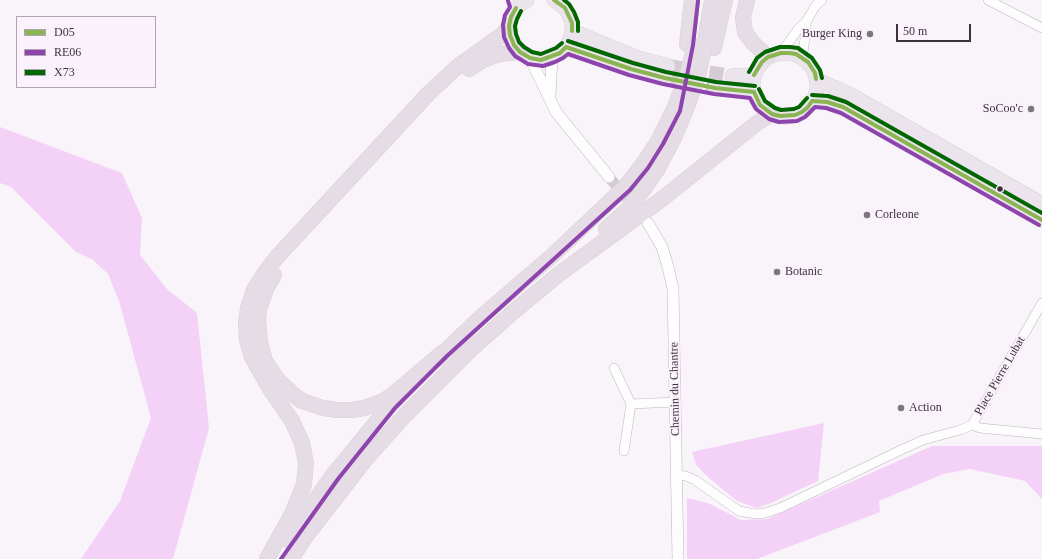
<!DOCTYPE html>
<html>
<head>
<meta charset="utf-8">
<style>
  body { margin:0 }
  #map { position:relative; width:1042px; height:559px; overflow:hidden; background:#f9f4f9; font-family:"Times New Roman",serif }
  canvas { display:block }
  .legend { position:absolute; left:16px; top:16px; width:140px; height:72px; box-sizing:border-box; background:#fbf1fc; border:1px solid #afa5af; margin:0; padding:5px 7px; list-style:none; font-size:12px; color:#3c323c }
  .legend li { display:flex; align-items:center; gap:8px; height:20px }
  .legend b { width:20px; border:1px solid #afa5af }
  .scale { position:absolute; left:896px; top:24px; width:75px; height:18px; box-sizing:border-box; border:2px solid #3c323c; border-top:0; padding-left:5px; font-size:12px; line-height:14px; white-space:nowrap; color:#3c323c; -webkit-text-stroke:3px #fbf1fc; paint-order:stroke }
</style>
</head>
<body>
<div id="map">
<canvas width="1042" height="559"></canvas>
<ul class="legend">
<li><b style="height:5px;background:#8bb453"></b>D05</li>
<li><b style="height:5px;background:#8e44ad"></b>RE06</li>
<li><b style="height:5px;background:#060"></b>X73</li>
</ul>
<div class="scale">50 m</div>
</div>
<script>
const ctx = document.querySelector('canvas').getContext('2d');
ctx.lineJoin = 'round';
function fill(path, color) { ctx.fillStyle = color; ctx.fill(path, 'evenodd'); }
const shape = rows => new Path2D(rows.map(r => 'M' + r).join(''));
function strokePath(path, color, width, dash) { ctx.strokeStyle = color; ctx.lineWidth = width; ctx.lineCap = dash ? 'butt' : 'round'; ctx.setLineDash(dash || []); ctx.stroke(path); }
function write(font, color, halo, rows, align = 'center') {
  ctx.font = font + ' "Times New Roman",serif'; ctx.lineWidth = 4; ctx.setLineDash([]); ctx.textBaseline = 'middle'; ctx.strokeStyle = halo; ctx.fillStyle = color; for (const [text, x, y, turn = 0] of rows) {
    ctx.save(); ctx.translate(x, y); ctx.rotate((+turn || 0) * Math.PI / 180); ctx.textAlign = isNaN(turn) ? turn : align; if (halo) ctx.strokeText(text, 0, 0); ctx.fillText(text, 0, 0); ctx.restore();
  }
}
const green = shape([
  [0,127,122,173,142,218,140,255,167,289,197,313,209,428,173,559,81,559,120,501,151,418,119,301,108,274,92,259,76,252,11,187,0,183],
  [824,423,818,481,771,503,757,508,737,501,709,478,696,465,692,452],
  [932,446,1042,446,1042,499,1025,481,970,469,943,474,879,501,880,512,757,559,687,559,687,498,708,503,741,520,767,519]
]);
const tertiaryTunnel = shape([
  [609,177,636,209]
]);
const primaryTunnel = shape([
  [668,66,732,76],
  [665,78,715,88]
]);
const minor = shape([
  [988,0,1042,28],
  [781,53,799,28,806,22,816,5,822,0],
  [802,58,806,32,806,22],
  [614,368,631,404,624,451],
  [631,404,676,402],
  [972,425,1042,303],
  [972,425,980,428,1042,434],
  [677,475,686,476,695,480,739,511,756,514,765,513,780,508,903,449,923,440,960,430,972,425]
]);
const tertiary = shape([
  [530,58,556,112,609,177],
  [550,96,552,57],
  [648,223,662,247,668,267,673,289,678,559]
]);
const primary = shape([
  [527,0,516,8,511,17,509,26,510,35,514,45,520,52,530,58,541,60,552,57,560,53,566,47,570,39,572,31,572,23,569,15,565,8,554,0],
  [572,31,638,58,668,66],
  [566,47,631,69,665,78],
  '753 85a32 32 0 1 1 64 0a32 32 0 1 1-64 0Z',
  [732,76,754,75],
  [816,79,851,95,1042,204],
  [715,88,754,92],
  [812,101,827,102,843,107,1042,220]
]);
const trunk = shape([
  [747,0,743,18,745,32,753,43,768,57],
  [687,44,692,0],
  [704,47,712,0],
  [714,48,725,0],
  [469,69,483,60,499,54,520,52],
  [606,229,626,211,644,189,657,170,674,138,685,112],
  [274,275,266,289,259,310,258,321,260,342,265,361,277,379,294,395,302,401,323,408,337,410,352,410,364,408,381,402,391,396,443,352],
  [437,359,481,317,553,255,626,186,643,164,658,141,674,109],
  [287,540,333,475,391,404,398,397],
  [267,559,292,514,304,484,306,463,302,443,292,421,270,389,252,357,247,340,246,324,248,308,254,290,264,274,276,258,428,94,457,67,503,34,509,26],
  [291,559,306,536,365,460,405,415,467,353,513,312,559,274,662,199,757,123,772,114]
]);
const trunkBridge = shape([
  [674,109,687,75,695,45],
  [685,112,698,77,704,47]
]);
const bus1 = shape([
  [554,0,565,8,572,23,572,31],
  [516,8,511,17,509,26,510,35,514,45,520,52,530,58,541,60,560,53,566,47],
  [566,47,631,69,665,78,715,88,754,92],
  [754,75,762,62,768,57,781,53,789,53,796,54,808,62,815,73,816,79],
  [754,92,760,105,772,114,780,116,795,115,802,112,808,107,812,101],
  [812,101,827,102,843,107,1042,220]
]);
const bus2 = shape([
  [508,1,510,7,505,15,503,25,504,37,509,48,515,56,528,64,543,66,555,62,563,58,568,54,629,75,663,84,714,94,750,98,756,109,769,119,779,122,797,121,805,117,815,107,826,108,841,113,1039,225],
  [281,559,338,479,395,408,447,356,630,190,648,168,663,144,680,111,693,45,698,1]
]);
const bus3 = shape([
  [564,0,569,4,574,12,578,22,578,31],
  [521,11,517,19,515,26,516,34,519,42,524,47,532,52,541,54,556,48,562,43],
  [568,41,633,63,666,72,716,82,755,86],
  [749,72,757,58,765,52,780,47,790,47,798,48,812,58,820,70,822,78],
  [759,89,765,101,775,108,781,110,794,109,799,107,807,98],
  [812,95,828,96,846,102,1042,213]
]);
const markers = [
  [870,34,4,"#7e767e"],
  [1031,109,4,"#7e767e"],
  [1000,189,3.5,"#3c323c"],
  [867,215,4,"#7e767e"],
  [777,272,4,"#7e767e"],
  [901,408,4,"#7e767e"]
];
const poiNames = [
  ["Burger King",862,34,"right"],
  ["SoCoo'c",1023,109,"right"],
  ["Corleone",875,215],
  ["Botanic",785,272],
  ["Action",909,408]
];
const streetNames = [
  ["Place Pierre Lubat",1000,376,-60],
  ["Chemin du Chantre",675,389,-91]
];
fill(green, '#f4d2f7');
strokePath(tertiaryTunnel, '#d3cdd3', 11, [11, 5.5]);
strokePath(primaryTunnel, '#d3cdd3', 14, [14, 7]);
strokePath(minor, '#bdb6be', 10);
strokePath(tertiary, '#bdb6be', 12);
strokePath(primary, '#d6d2d6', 15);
strokePath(trunk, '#d6d2d6', 16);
strokePath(minor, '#fefdfe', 9);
strokePath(tertiary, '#fefdfe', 11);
strokePath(primary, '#ebe4ec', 14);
strokePath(trunk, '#e5dce6', 15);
strokePath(trunkBridge, '#d6d2d6', 16, []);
strokePath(trunkBridge, '#e5dce6', 15);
strokePath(bus1, '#8bb453', 4);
strokePath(bus2, '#8e44ad', 4);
strokePath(bus3, '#060', 4);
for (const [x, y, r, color] of markers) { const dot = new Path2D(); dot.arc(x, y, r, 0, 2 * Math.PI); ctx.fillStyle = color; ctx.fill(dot); strokePath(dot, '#fbf1fc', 1.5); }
write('12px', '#3c323c', '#fbf1fc', poiNames, 'left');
write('12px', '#3c323c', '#fbf1fc', streetNames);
</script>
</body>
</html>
